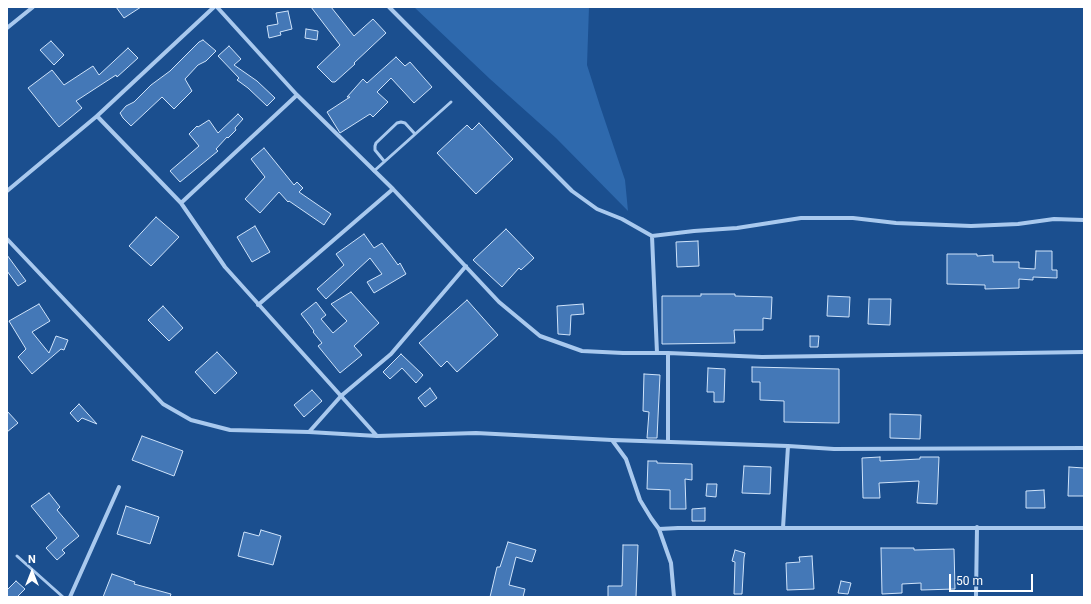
<!DOCTYPE html>
<html>
<head>
<meta charset="utf-8">
<style>
  body { margin:0 }
  #map { position:relative; width:1091px; height:604px; overflow:hidden; background:#1b4f8f; font-family:Roboto,sans-serif }
  canvas { display:block }
  .frame { position:absolute; inset:0; border:8px solid #fff; pointer-events:none }
  .north { position:absolute; left:12px; top:552px; width:40px; height:40px; -webkit-text-stroke:3px #1b4f8f; paint-order:stroke; rotate:0deg; font-size:11px; font-weight:700; line-height:16px; text-align:center; color:#fff }
  .north::after { content:''; display:block; margin:auto; width:14px; height:18px; background:#fff; clip-path:polygon(50% 0,100% 100%,50% 72%,0 100%) }
  .scale { position:absolute; left:949px; top:574px; width:84px; height:18px; box-sizing:border-box; border:2px solid #fff; border-top:0; padding-left:5px; font-size:12px; line-height:14px; white-space:nowrap; color:#fff; -webkit-text-stroke:3px #1b4f8f; paint-order:stroke }
</style>
</head>
<body>
<div id="map">
<canvas width="1091" height="604"></canvas>
<div class="frame"></div>
<div class="north">N</div>
<div class="scale">50 m</div>
</div>
<script>
const ctx = document.querySelector('canvas').getContext('2d');
ctx.lineJoin = 'round';
function fill(path, color) { ctx.fillStyle = color; ctx.fill(path, 'evenodd'); }
const shape = rows => new Path2D(rows.map(r => 'M' + r).join(''));
function strokePath(path, color, width, dash) { ctx.strokeStyle = color; ctx.lineWidth = width; ctx.lineCap = dash ? 'butt' : 'round'; ctx.setLineDash(dash || []); ctx.stroke(path); }
const green = shape([
  [414,7,589,7,587,65,600,106,625,180,628,211,556,138,490,79]
]);
const building = shape([
  [116,7,141,7,124,18,116,7],
  [311,7,331,7,354,36,373,19,386,33,354,63,355,64,335,82,332,82,317,67,340,45,311,7],
  [288,11,292,29,280,32,281,35,269,38,267,26,278,24,276,13,288,11],
  [306,29,318,31,317,40,305,38,306,29],
  [203,40,216,51,206,61,198,65,185,79,192,91,174,109,162,97,131,126,123,118,120,113,126,106,134,102,151,85,170,71,199,42,203,40],
  [51,41,64,55,54,65,40,50,51,41],
  [229,46,241,59,234,65,257,81,275,98,267,106,248,88,237,80,239,78,218,56,229,46],
  [128,48,138,58,117,77,116,75,76,101,82,108,59,127,28,88,52,70,64,85,93,66,99,75,128,48],
  [396,57,405,66,410,62,432,87,414,103,391,78,377,92,388,102,373,117,370,114,340,133,327,112,350,97,347,97,363,79,367,83,396,57],
  [238,114,243,119,235,128,236,130,228,138,227,137,216,149,218,151,180,182,170,171,199,146,189,134,197,126,198,127,209,120,218,133,238,114],
  [479,123,513,159,476,194,437,153,467,125,472,130,479,123],
  [264,148,294,185,297,182,303,188,299,192,331,214,324,225,289,201,288,202,279,192,260,213,245,199,265,177,251,159,264,148],
  [156,217,179,237,151,266,129,246,156,217],
  [255,226,270,252,252,262,237,237,255,226],
  [506,229,534,258,521,270,519,268,502,287,473,260,506,229],
  [364,234,374,248,382,243,398,265,400,263,406,274,374,293,367,282,382,274,370,258,326,299,317,289,344,265,336,254,364,234],
  [698,241,699,266,677,267,676,242,698,241],
  [1036,251,1052,251,1052,270,1057,270,1057,278,1033,277,1033,280,1019,279,1019,288,985,289,985,285,947,284,947,254,977,254,977,256,993,255,993,262,1019,262,1019,268,1035,269,1036,251],
  [7,255,26,281,18,286,7,271,7,255],
  [351,292,379,323,354,346,362,355,340,373,318,346,322,343,313,332,314,331,301,314,316,302,326,315,321,319,333,333,347,321,331,304,351,292],
  [701,294,735,294,735,296,772,297,771,319,763,318,763,330,734,330,735,343,662,344,662,296,701,296,701,294],
  [828,296,850,297,849,317,827,316,828,296],
  [869,299,891,299,890,325,868,324,869,299],
  [467,300,498,335,457,372,447,361,441,367,419,343,467,300],
  [39,304,50,321,32,332,49,353,56,336,68,340,64,350,61,349,32,374,18,357,26,349,9,321,39,304],
  [583,304,584,314,571,315,570,335,558,334,557,306,583,304],
  [163,306,183,328,169,341,148,320,163,306],
  [810,336,819,336,818,347,810,347,810,336],
  [217,352,237,373,215,394,195,372,217,352],
  [401,354,423,375,416,383,402,368,390,379,383,372,401,354],
  [752,367,839,369,839,423,784,422,784,401,760,400,760,382,752,382,752,367],
  [708,368,725,369,724,402,714,402,714,392,707,392,708,368],
  [644,374,660,375,657,438,647,438,649,412,643,411,644,374],
  [430,388,437,398,425,407,418,398,430,388],
  [312,390,322,401,304,417,294,405,312,390],
  [79,404,97,424,82,418,78,422,70,413,79,404],
  [7,411,18,423,7,432,7,411],
  [890,414,921,415,920,439,890,438,890,414],
  [142,436,183,451,174,476,132,460,142,436],
  [880,457,880,461,920,459,920,457,939,457,937,504,917,503,919,481,879,483,880,498,863,498,862,458,880,457],
  [648,461,657,461,657,463,692,464,692,480,685,479,686,509,670,509,670,490,647,489,648,461],
  [744,466,771,467,770,494,742,493,744,466],
  [1069,467,1084,468,1084,496,1068,496,1069,467],
  [707,484,717,484,716,497,706,496,707,484],
  [1044,490,1045,508,1026,508,1026,491,1044,490],
  [49,493,60,507,57,510,79,536,62,550,65,553,57,560,46,548,57,538,31,506,49,493],
  [126,506,159,517,150,544,117,534,126,506],
  [705,508,705,521,692,521,692,509,705,508],
  [261,530,281,536,273,565,238,556,244,532,259,536,261,530],
  [508,542,536,550,532,562,516,557,509,585,525,589,523,597,490,597,497,567,500,567,508,542],
  [623,545,638,545,636,597,608,597,608,586,622,586,623,545],
  [881,548,914,548,914,550,954,549,955,589,921,590,921,583,902,584,902,593,882,594,881,548],
  [735,550,745,553,744,558,742,594,734,594,735,562,732,561,735,550],
  [812,556,814,589,787,590,786,563,800,562,799,557,812,556],
  [112,574,135,582,134,584,171,594,170,597,103,597,112,574],
  [16,581,25,589,17,597,7,597,7,590,16,581],
  [841,581,851,583,848,594,838,593,841,581]
]);
const service = shape([
  [384,161,375,150,375,146,376,143,397,123,401,122,405,123,415,134],
  [374,171,451,102],
  [17,556,63,597]
]);
const minor = shape([
  [217,7,297,95,393,189,499,302,540,336,582,351,623,353,668,353,762,357,1084,352],
  [389,7,572,191,597,209,622,219,652,236,694,231,737,228,801,218,853,218,896,223,971,226,1018,224,1054,219,1084,220],
  [7,28,33,7],
  [97,116,181,203,225,267,377,436],
  [7,191,97,116,214,7],
  [181,203,297,95],
  [652,236,657,353],
  [7,239,163,404,191,420,230,430,309,432,377,436,476,433,612,440,788,446,834,449,1084,448],
  [258,305,393,189],
  [309,432,341,396,391,354,466,266],
  [612,440,626,459,640,500,651,518,659,529,671,563,674,597],
  [668,442,668,353],
  [783,528,788,446],
  [659,529,678,528,1084,528],
  [70,597,119,487],
  [976,597,977,527]
]);
fill(green, '#2e69ad');
fill(building, '#4478b7');
strokePath(building, '#cfe3fa', 1);
strokePath(service, '#a9c9ee', 3);
strokePath(minor, '#a9c9ee', 4);
</script>
</body>
</html>
